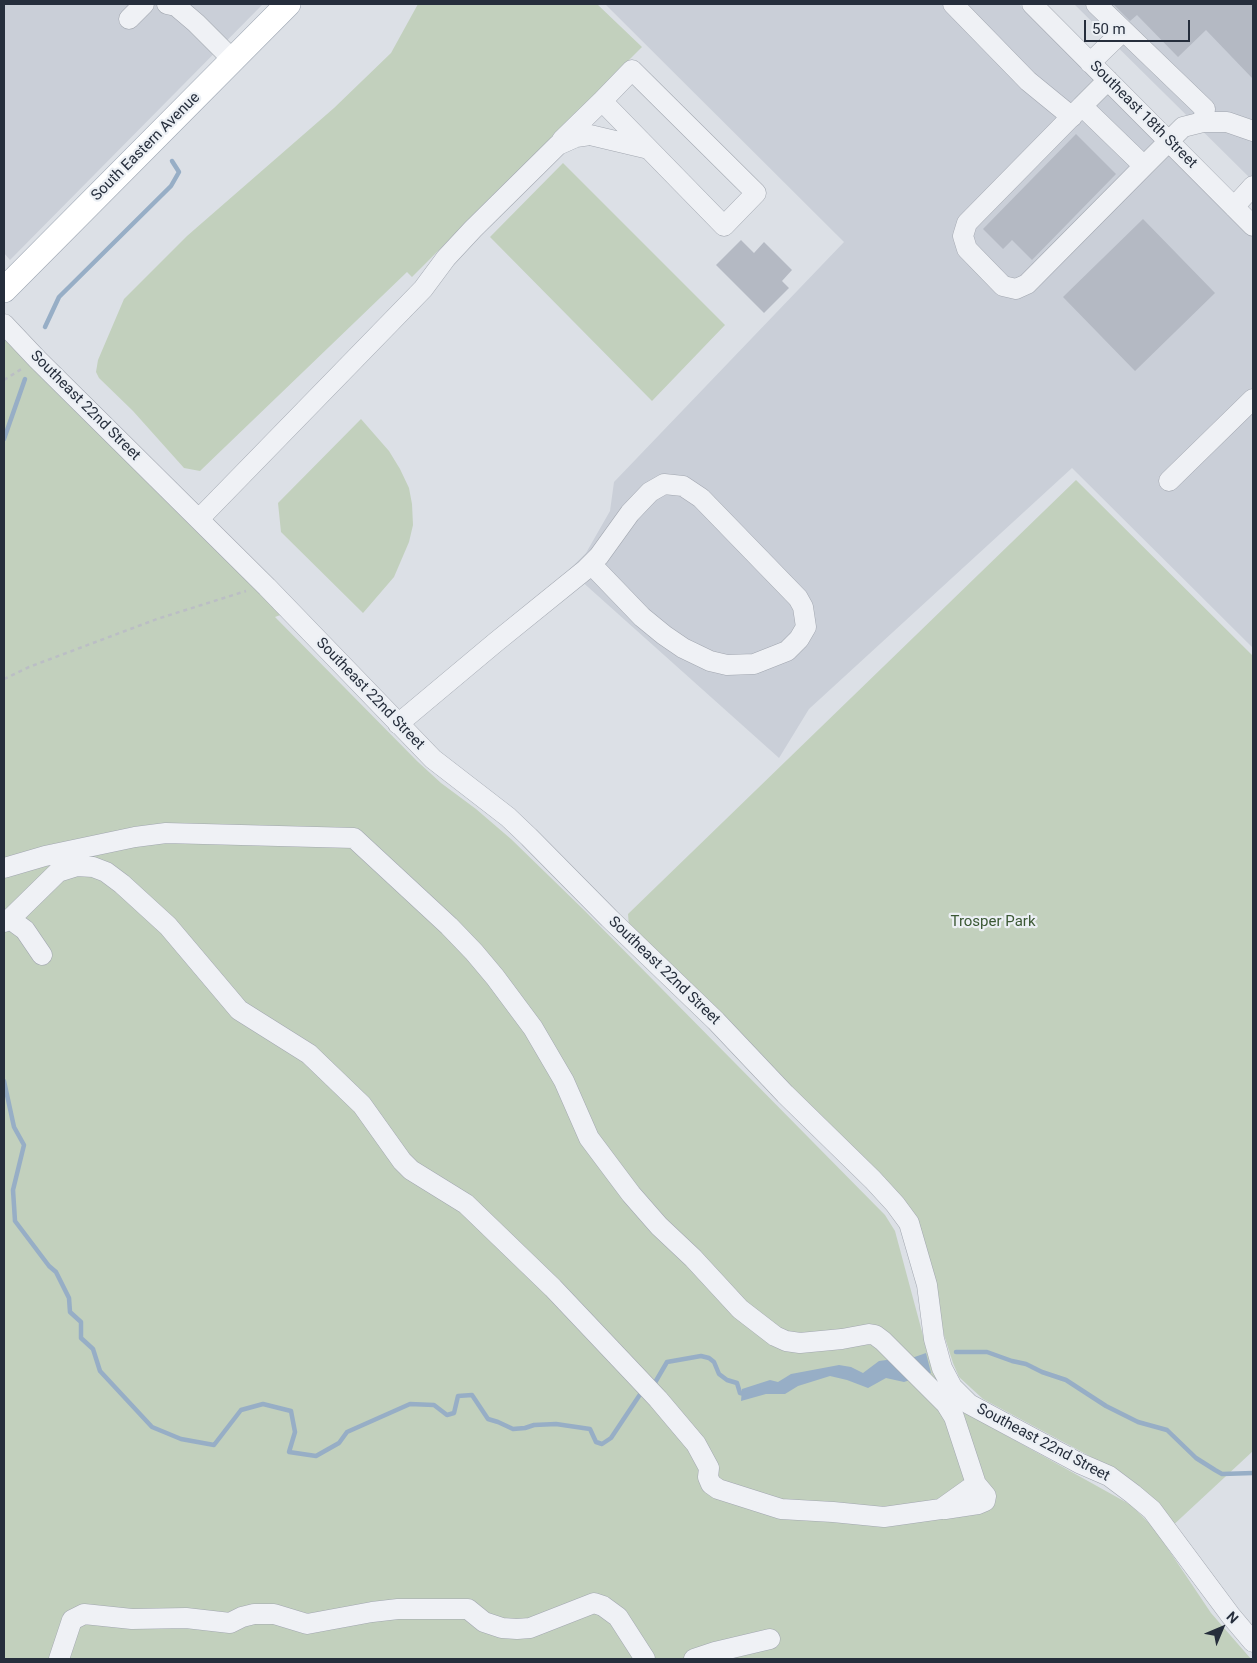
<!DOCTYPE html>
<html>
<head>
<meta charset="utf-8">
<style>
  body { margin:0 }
  #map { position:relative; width:1257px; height:1663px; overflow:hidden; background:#dce0e6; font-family:Roboto,sans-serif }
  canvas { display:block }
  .frame { position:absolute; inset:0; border:5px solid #262e3c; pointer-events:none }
  .north { position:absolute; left:1197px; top:1603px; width:50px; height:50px; -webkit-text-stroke:4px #ebeff4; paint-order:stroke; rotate:45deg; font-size:14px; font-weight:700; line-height:20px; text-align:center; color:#262e3c }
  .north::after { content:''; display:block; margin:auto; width:18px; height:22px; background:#262e3c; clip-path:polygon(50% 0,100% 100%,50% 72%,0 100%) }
  .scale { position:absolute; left:1084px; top:20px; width:106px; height:22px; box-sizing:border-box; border:2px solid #262e3c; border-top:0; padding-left:6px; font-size:15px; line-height:18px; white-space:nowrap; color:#262e3c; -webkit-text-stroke:4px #ebeff4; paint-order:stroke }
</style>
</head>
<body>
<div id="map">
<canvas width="1257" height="1663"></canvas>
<div class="frame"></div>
<div class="north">N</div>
<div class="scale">50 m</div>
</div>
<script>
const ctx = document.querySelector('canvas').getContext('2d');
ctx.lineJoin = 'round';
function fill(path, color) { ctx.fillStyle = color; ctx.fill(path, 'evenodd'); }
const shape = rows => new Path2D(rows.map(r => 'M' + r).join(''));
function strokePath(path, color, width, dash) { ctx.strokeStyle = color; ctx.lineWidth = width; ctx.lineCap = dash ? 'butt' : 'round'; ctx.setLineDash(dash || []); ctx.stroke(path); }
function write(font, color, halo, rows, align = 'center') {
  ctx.font = font + ' Roboto,sans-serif'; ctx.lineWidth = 4.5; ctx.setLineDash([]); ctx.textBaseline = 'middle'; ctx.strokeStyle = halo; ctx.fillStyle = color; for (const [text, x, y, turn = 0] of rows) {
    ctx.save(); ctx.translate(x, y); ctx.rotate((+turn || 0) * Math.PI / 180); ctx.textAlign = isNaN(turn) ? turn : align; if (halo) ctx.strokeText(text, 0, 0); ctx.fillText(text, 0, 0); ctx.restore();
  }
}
const built = shape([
  [4,4,263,4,10,260,4,253],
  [605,4,1019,4,1253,237,1253,648,1072,468,809,709,779,758,569,570,586,553,610,511,614,482,844,242],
  [1074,4,1253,4,1253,181]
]);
const green = shape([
  [418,4,597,4,642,47,412,277,407,272,200,471,184,468,133,411,99,378,96,372,98,360,124,299,187,236,334,108,391,53],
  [563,163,725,325,652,401,490,237],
  [4,336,283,614,275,617,417,761,441,783,476,809,511,839,585,911,885,1215,895,1231,932,1369,955,1407,1131,1505,1154,1528,1211,1613,1251,1659,4,1659],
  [361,419,389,451,400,469,409,488,412,504,413,525,409,542,394,577,363,613,281,532,278,503],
  [1076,480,1253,656,1253,1451,1169,1529,1110,1467,983,1399,959,1377,953,1363,944,1335,923,1238,629,926,628,914]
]);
const water = shape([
  [926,1353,931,1373,904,1382,886,1378,868,1388,847,1380,830,1376,798,1386,785,1394,766,1394,741,1401,742,1389,770,1380,778,1382,791,1374,839,1365,851,1367,863,1373,879,1361,894,1359,906,1360]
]);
const stream = shape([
  [45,327,59,297,171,186,179,172,172,161],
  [4,439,25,379],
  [4,1081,14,1127,24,1145,13,1190,15,1221,49,1266,56,1272,69,1298,70,1312,81,1322,81,1338,93,1349,100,1371,152,1427,181,1439,214,1445,241,1410,263,1404,291,1411,295,1432,289,1452,316,1456,339,1443,347,1432,410,1404,434,1405,447,1415,454,1413,458,1396,472,1395,488,1419,498,1422,513,1429,525,1428,534,1425,556,1424,590,1429,596,1442,602,1444,611,1438,641,1393,644,1391],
  [956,1352,987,1352,1012,1361,1026,1364,1042,1372,1066,1380,1106,1406,1138,1422,1167,1430,1196,1458,1215,1470,1222,1474,1253,1473],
  [653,1386,667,1362,701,1356,709,1358,714,1362,719,1374,727,1380,737,1383,740,1393,745,1394]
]);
const building = shape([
  [1113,4,1253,4,1253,79,1206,30,1178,57,1137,15,1130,21],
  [1076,134,1116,174,1032,260,1012,240,1003,249,983,229],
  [1143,219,1215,293,1135,371,1063,297],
  [741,240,754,253,764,242,792,270,782,281,789,288,764,313,716,265]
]);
const path = shape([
  [4,380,23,368],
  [4,679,29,667,157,619,246,591]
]);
const minor = shape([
  [167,4,176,6,196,23,233,60],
  [953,4,1028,81,1072,117],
  [1032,4,1253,226],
  [1096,4,1205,109,1203,122,1183,127,1144,166,1082,106,1108,80],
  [129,19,144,4],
  [1090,63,1123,31],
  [632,70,756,193,724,226,602,101,632,70],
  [1082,106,967,223,963,236,967,249,1003,286,1016,289,1027,284,1144,166],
  [1203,122,1227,122,1253,131],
  [562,140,602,101],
  [1234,207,1253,186],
  [4,324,37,359,267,587,433,759,508,817,529,837,609,918,716,1021,785,1094,873,1180,895,1204,909,1223,927,1285,934,1339,942,1368,952,1387,969,1404,1079,1463,1109,1476,1133,1494,1152,1510,1231,1616,1253,1642],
  [1169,481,1253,399],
  [199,519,423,289,446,258,473,229,558,145,576,137,590,135,649,149],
  [398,724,496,642,585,570,599,556,630,513,650,492,664,484,683,486,701,498,798,598,803,607,806,627,799,639,787,651,754,664,727,665,710,661,683,648,664,635,642,617,591,564],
  [4,868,45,856,135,837,166,833,354,838,449,926,474,952,495,977,533,1028,564,1081,589,1138,631,1194,659,1226,693,1258,740,1309,775,1336,786,1341,800,1343,842,1339,869,1334,875,1335,883,1341,946,1404,954,1417,976,1484,941,1509,884,1517,833,1512,781,1509,718,1489,711,1484,708,1477,709,1468,696,1444,658,1399,553,1288,466,1204,411,1170,402,1161,362,1105,309,1054,239,1010,168,926,122,884,106,872,93,867,77,866,58,872,10,919,4,922],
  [10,919,25,930,42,955],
  [945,1509,978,1504,985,1501,986,1496,976,1484],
  [59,1659,72,1620,84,1614,132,1619,186,1618,230,1623,242,1617,254,1614,274,1614,307,1624,372,1612,398,1609,468,1609,484,1622,502,1628,517,1629,530,1628,594,1603,603,1606,618,1617,645,1659],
  [694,1659,715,1652,770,1639]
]);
const major = shape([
  [4,290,288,4]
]);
const streetNames = [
  ["Southeast 18th Street",1143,115,45],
  ["South Eastern Avenue",146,147,-45],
  ["Southeast 22nd Street",85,406,45],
  ["Southeast 22nd Street",370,694,46],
  ["Southeast 22nd Street",664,971,44],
  ["Southeast 22nd Street",1043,1443,28]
];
const parkNames = [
  ["Trosper Park",993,922]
];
fill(built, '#cacfd8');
fill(green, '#c2d0bd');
fill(water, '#97aec6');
strokePath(stream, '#97aec6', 4.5);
fill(building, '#b4b9c3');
strokePath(minor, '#a2a7b0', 21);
strokePath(major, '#9ca5b2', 26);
strokePath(path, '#bbbec5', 2.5, [4, 4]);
strokePath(minor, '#eff1f5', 20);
strokePath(major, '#fff', 25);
write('15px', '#262e3c', '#ebeff4', streetNames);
write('15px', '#3b5834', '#ebeff4', parkNames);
</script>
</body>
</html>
